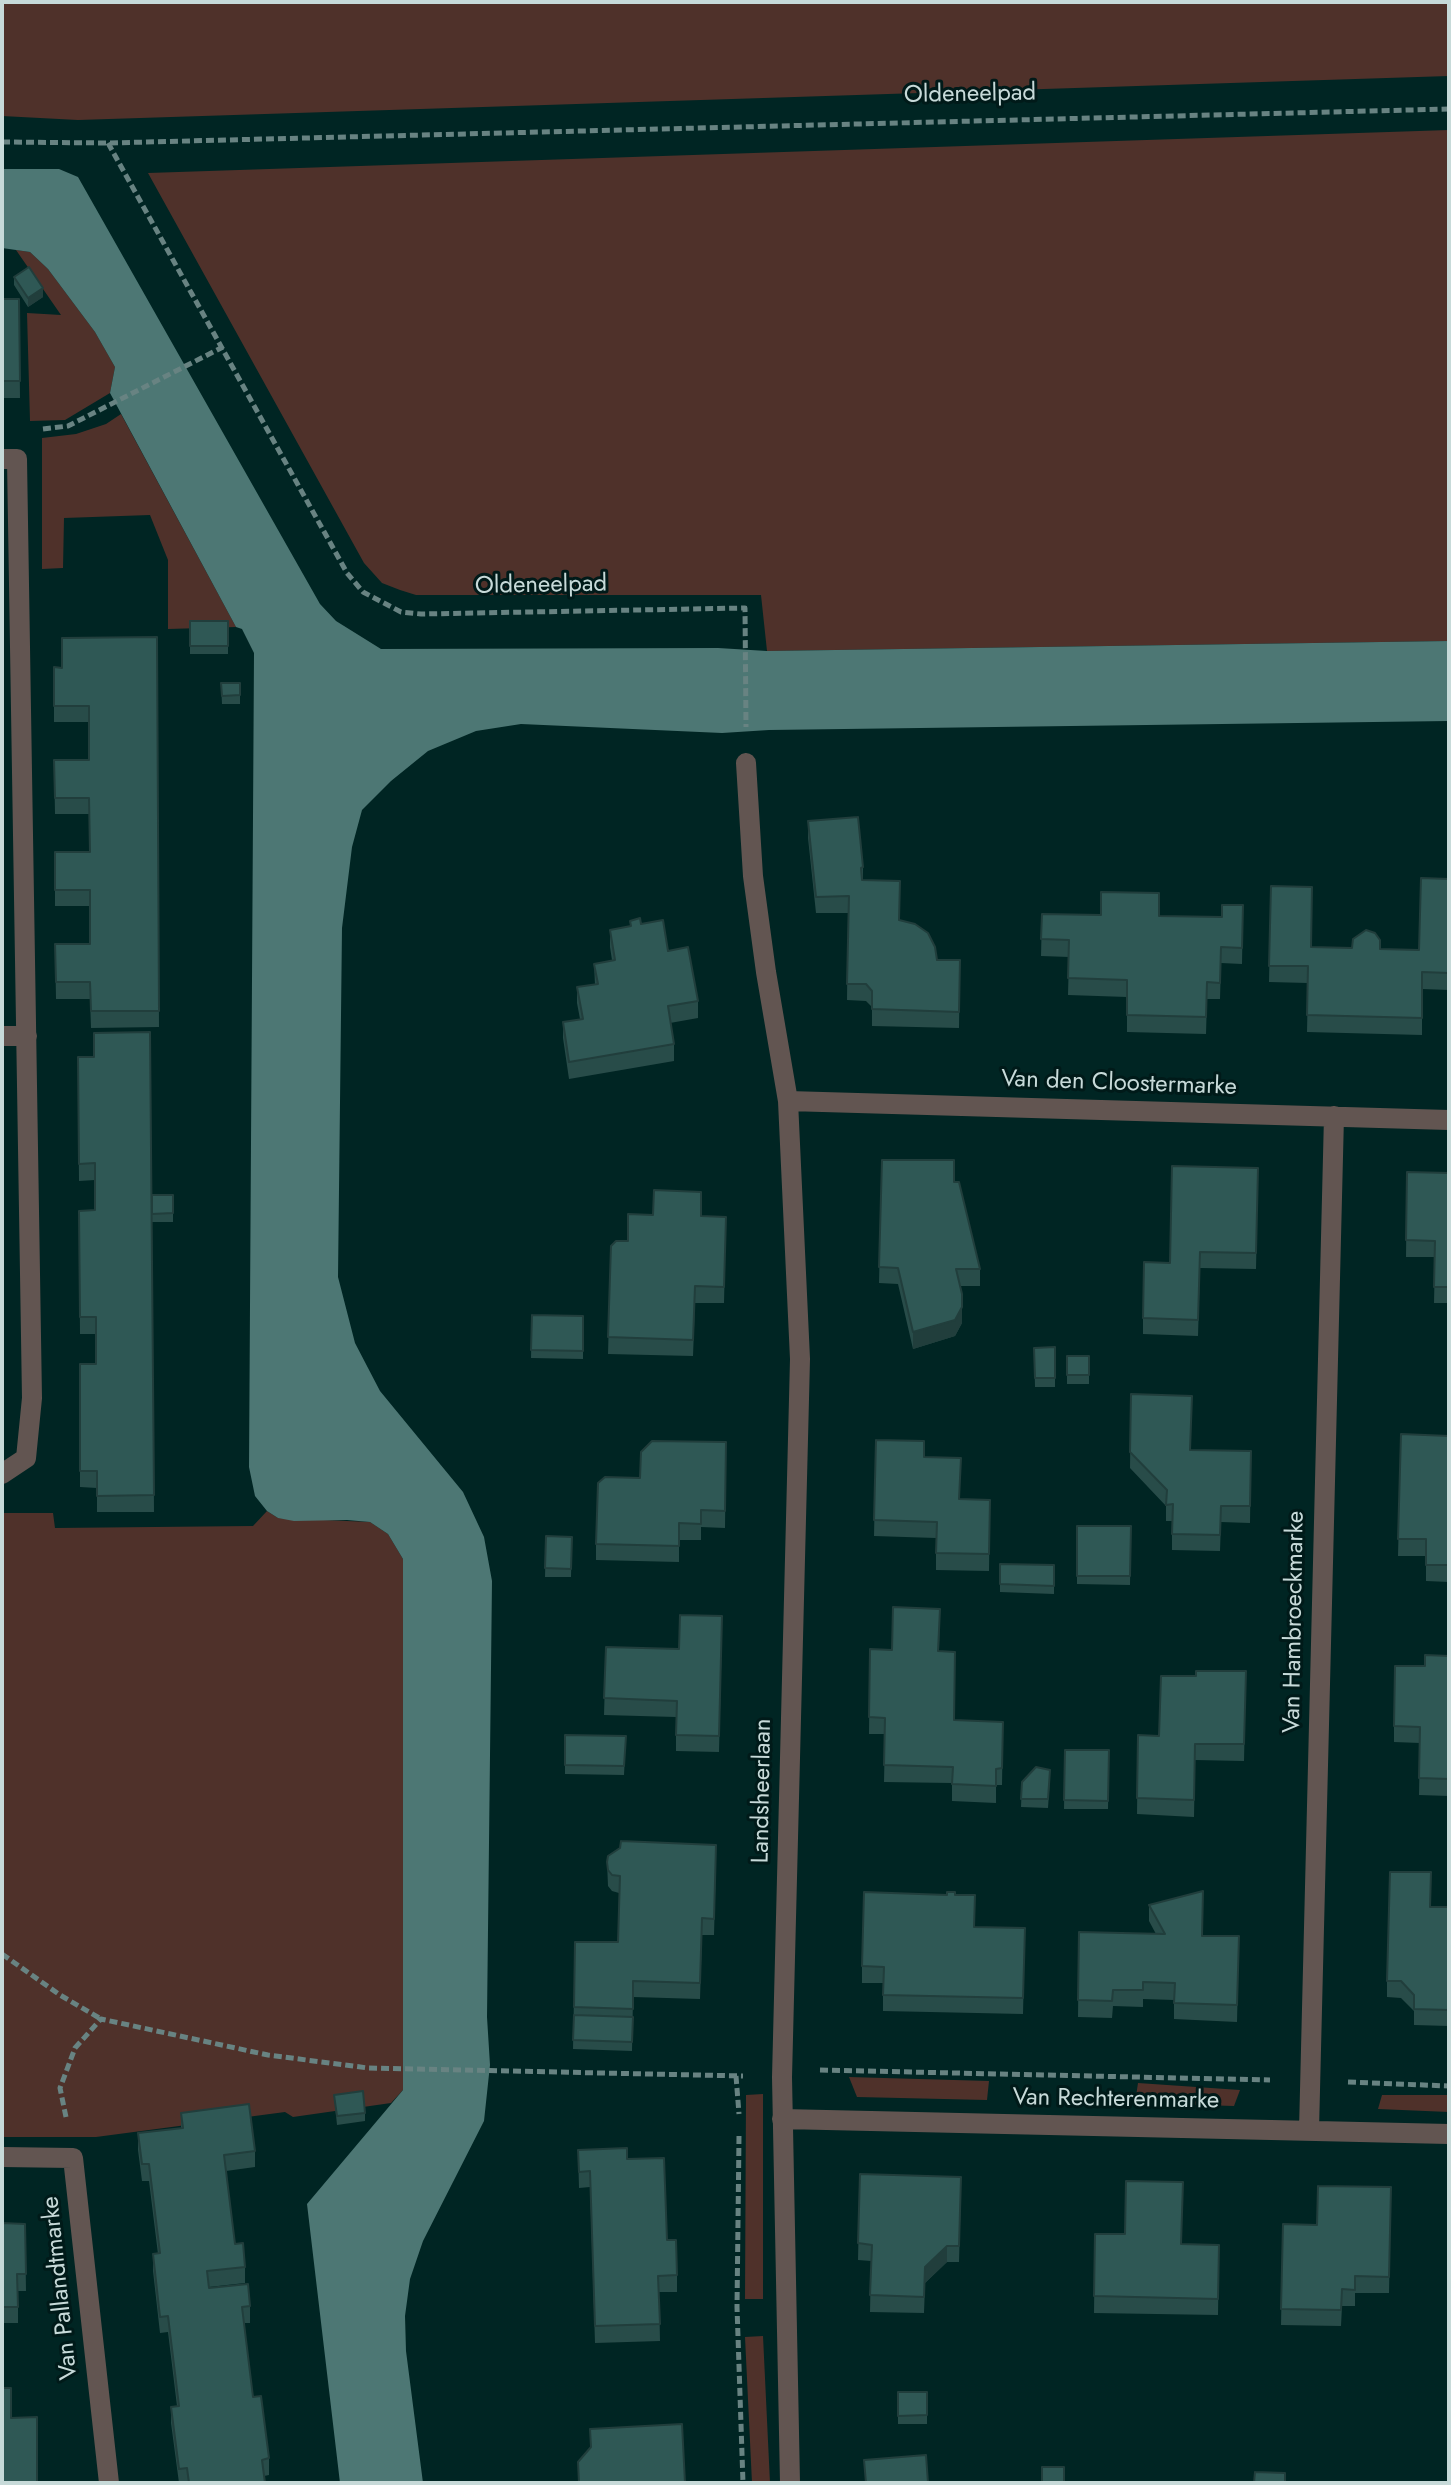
<!DOCTYPE html>
<html>
<head>
<meta charset="utf-8">
<style>
  body { margin:0 }
  #map { position:relative; width:1451px; height:2485px; overflow:hidden; background:#002523; font-family:Jost,sans-serif }
  canvas { display:block }
  .frame { position:absolute; inset:0; border:4px solid #c7dad9; pointer-events:none }
</style>
</head>
<body>
<div id="map">
<canvas width="1451" height="2485"></canvas>
<div class="frame"></div>
</div>
<script>
const ctx = document.querySelector('canvas').getContext('2d');
ctx.lineJoin = 'round';
function fill(path, color) { ctx.fillStyle = color; ctx.fill(path, 'evenodd'); }
const shape = rows => new Path2D(rows.map(r => 'M' + r).join(''));
function strokePath(path, color, width, dash) { ctx.strokeStyle = color; ctx.lineWidth = width; ctx.lineCap = dash ? 'butt' : 'round'; ctx.setLineDash(dash || []); ctx.stroke(path); }
function write(font, color, halo, rows, align = 'center') {
  ctx.font = font + ' Jost,sans-serif'; ctx.lineWidth = 6; ctx.setLineDash([]); ctx.textBaseline = 'middle'; ctx.strokeStyle = halo; ctx.fillStyle = color; for (const [text, x, y, turn = 0] of rows) {
    ctx.save(); ctx.translate(x, y); ctx.rotate((+turn || 0) * Math.PI / 180); ctx.textAlign = isNaN(turn) ? turn : align; if (halo) ctx.strokeText(text, 0, 0); ctx.fillText(text, 0, 0); ctx.restore();
  }
}
const green = shape([
  [2,2,1449,2,1449,76,78,120,2,116],
  [1449,130,1449,641,767,651,761,595,416,595,400,590,382,583,364,563,148,173],
  [16,250,30,252,48,269,95,332,115,367,110,393,65,420,30,421,27,313,61,315],
  [121,414,236,627,168,629,168,560,150,515,64,518,63,568,42,569,42,438,76,434,106,424],
  [267,1511,278,1518,370,1522,388,1534,403,1559,403,2090,391,2103,293,2117,285,2112,96,2137,2,2137,2,1513,53,1513,55,1528,253,1526],
  [849,2077,989,2081,987,2100,857,2097],
  [1138,2083,1240,2090,1234,2106,1135,2103],
  [763,2094,763,2299,745,2299,746,2095],
  [1382,2095,1449,2095,1449,2112,1378,2109],
  [763,2336,770,2483,752,2483,745,2337]
]);
const water = shape([
  [2,169,59,169,78,177,320,604,336,621,381,649,718,648,767,651,1449,641,1449,721,769,730,722,733,521,724,476,731,428,751,391,781,362,810,352,847,342,928,338,1277,355,1343,380,1391,463,1492,484,1537,492,1581,487,2017,490,2065,484,2121,423,2241,410,2279,405,2316,406,2351,423,2483,340,2483,307,2204,403,2090,403,1559,388,1534,370,1522,347,1520,294,1521,278,1518,267,1511,255,1496,249,1467,254,653,242,629,236,627,110,393,115,367,95,332,48,269,30,252,2,248]
]);
const path = shape([
  [2,142,108,143,1449,109],
  [108,143,347,573,363,592,401,612,421,614,745,608,746,727],
  [43,429,68,426,223,347],
  [2,1954,60,1995,101,2019],
  [820,2070,1270,2080],
  [736,2076,739,2114],
  [1348,2082,1449,2086],
  [66,2117,60,2088,75,2048,101,2019,268,2055,368,2068,743,2076],
  [739,2136,737,2307,743,2483]
]);
const minor = shape([
  [2,459,17,459,32,1398,26,1458,2,1474],
  [746,763,753,876,766,972,788,1101,800,1359,782,2077,790,2483],
  [2,1036,27,1036],
  [788,1101,1449,1120],
  [782,2119,1449,2134],
  [1309,2130,1334,1116],
  [2,2157,73,2158,109,2483]
]);
const wall = shape([
  [14,277,43,297,28,307,14,285],
  [2,299,19,299,20,398,2,398],
  [190,621,228,621,228,654,190,654],
  [157,637,159,1027,91,1028,90,999,56,999,55,944,90,944,90,906,55,906,55,852,89,852,89,814,55,814,54,760,89,760,89,722,54,722,54,667,62,668],
  [221,683,240,683,240,704,222,704],
  [808,821,863,867,863,880,937,960,960,960,959,1028,872,1026,872,1007,866,1001,847,1000,848,913,816,913,808,838],
  [1449,879,1449,990,1422,989,1422,1035,1307,1032,1308,983,1269,982,1271,886,1311,947,1419,950],
  [1243,905,1242,964,1221,963,1220,999,1207,999,1206,1034,1127,1032,1127,997,1068,995,1069,957,1041,956,1042,914,1222,917],
  [630,921,641,924,668,951,698,1001,698,1018,670,1023,674,1044,674,1061,569,1079,563,1038,563,1022,580,1019,577,1003,577,987,595,985,594,964,612,960,610,947,610,930,630,926],
  [78,1057,152,1195,173,1213,173,1222,152,1222,154,1512,97,1512,97,1488,80,1487,80,1364,96,1364,96,1334,80,1334,79,1211,95,1210,95,1180,79,1181],
  [882,1160,954,1182,980,1269,980,1286,960,1286,962,1294,962,1323,955,1336,913,1349,898,1284,879,1283],
  [1258,1168,1256,1269,1200,1268,1198,1336,1143,1334,1143,1318,1170,1263],
  [1407,1172,1449,1173,1449,1303,1434,1303,1435,1257,1406,1257],
  [701,1216,726,1217,724,1303,695,1303,693,1356,608,1354,611,1246,628,1241],
  [532,1315,583,1316,583,1359,531,1358],
  [1055,1347,1055,1387,1035,1387,1034,1348],
  [1067,1356,1089,1356,1089,1384,1067,1384],
  [1131,1394,1190,1450,1251,1451,1250,1523,1221,1522,1220,1551,1172,1550,1172,1521,1166,1521,1166,1506,1130,1468],
  [1401,1434,1449,1436,1449,1582,1426,1581,1426,1556,1398,1556],
  [876,1440,924,1457,960,1499,990,1500,989,1571,936,1570,936,1538,874,1536],
  [726,1442,725,1528,701,1527,701,1540,679,1540,679,1562,596,1560,596,1544,640,1478],
  [1077,1526,1131,1526,1130,1585,1077,1584],
  [546,1536,572,1537,571,1577,545,1577],
  [1000,1564,1054,1565,1054,1594,1000,1592],
  [940,1609,939,1651,954,1720,1003,1722,1002,1785,996,1785,996,1803,952,1801,952,1783,884,1782,885,1734,869,1734,870,1649,892,1650],
  [722,1633,719,1752,676,1751,676,1717,604,1715,606,1647,679,1649],
  [1449,1656,1449,1796,1419,1795,1420,1743,1394,1742,1394,1726,1425,1666],
  [1246,1671,1244,1761,1195,1760,1194,1817,1137,1814,1138,1735,1159,1736,1196,1676],
  [565,1735,626,1736,624,1775,565,1774],
  [1065,1750,1109,1750,1108,1809,1064,1809],
  [1050,1778,1048,1808,1021,1807,1022,1782],
  [716,1861,714,1935,702,1935,700,1999,633,1997,632,2051,573,2049,575,1942,618,1942,619,1893,612,1891,608,1886,607,1862],
  [955,1895,975,1927,1025,1928,1023,2014,883,2011,883,1983,862,1983,862,1966],
  [1149,1905,1203,1936,1239,1936,1237,2022,1174,2019,1174,2000,1143,1999,1143,2007,1113,2006,1112,2018,1078,2017,1079,1932,1156,1934,1149,1921],
  [1431,1907,1449,1907,1449,2026,1414,2025,1414,2011,1401,1998,1387,1997,1387,1981],
  [334,2095,365,2113,365,2121,337,2125],
  [181,2113,255,2151,255,2167,226,2171,235,2244,245,2267,245,2283,209,2287,250,2306,250,2323,244,2323,253,2397,269,2458,269,2475,264,2476,265,2483,179,2483,171,2423,171,2407,177,2406,168,2332,160,2333,153,2271,153,2254,158,2254,149,2181,142,2181,138,2150,138,2133,181,2128],
  [578,2150,627,2159,667,2240,677,2275,677,2292,659,2292,660,2341,595,2343,590,2187,579,2188],
  [860,2174,961,2193,959,2262,947,2262,925,2283,924,2313,870,2312,871,2261,858,2260],
  [1391,2187,1389,2293,1355,2293,1355,2306,1342,2306,1341,2326,1281,2325,1283,2224,1317,2225],
  [2,2223,25,2224,26,2291,18,2291,18,2323,2,2323],
  [1095,2234,1182,2244,1219,2245,1218,2315,1094,2313],
  [898,2392,927,2392,927,2424,898,2424]
]);
const shadedWall = shape([
  [43,288,43,297,28,307,28,298],
  [962,1307,962,1323,955,1336,913,1349,913,1332],
  [947,2246,947,2262,925,2283,924,2313,925,2267]
]);
const building = shape([
  [29,267,43,288,28,298,14,277,29,267],
  [2,299,19,299,20,381,2,381,2,299],
  [190,621,228,621,228,646,190,646,190,621],
  [157,637,159,1011,91,1011,90,982,56,982,55,944,90,944,90,890,55,890,55,852,90,852,89,798,55,798,54,760,89,760,89,706,54,706,54,667,62,668,62,638,157,637],
  [221,683,240,683,240,695,222,696,221,683],
  [858,817,863,867,861,868,862,880,900,881,899,920,915,924,928,933,935,947,937,960,960,960,959,1012,872,1009,872,991,866,984,847,984,849,896,816,897,808,821,858,817],
  [1421,878,1449,879,1449,973,1422,972,1422,1018,1307,1015,1308,966,1269,966,1271,886,1312,887,1311,947,1352,948,1353,939,1366,930,1375,933,1380,940,1380,949,1419,950,1421,878],
  [1101,892,1159,893,1159,916,1222,917,1222,905,1243,905,1242,948,1221,947,1220,983,1207,982,1206,1017,1127,1015,1127,980,1068,978,1069,940,1041,939,1042,914,1101,915,1101,892],
  [640,918,641,924,663,920,668,951,688,947,698,1001,668,1006,674,1044,569,1062,563,1022,583,1019,577,987,598,984,594,964,615,960,610,930,631,926,630,921,640,918],
  [150,1032,154,1495,97,1496,97,1471,80,1471,80,1364,96,1364,96,1317,80,1317,79,1211,95,1210,95,1163,79,1164,78,1057,94,1057,94,1033,150,1032],
  [882,1160,954,1160,954,1182,959,1182,980,1269,956,1269,962,1294,962,1307,955,1320,913,1332,898,1268,879,1267,882,1160],
  [1172,1166,1258,1168,1256,1253,1200,1252,1198,1320,1143,1318,1144,1262,1170,1263,1172,1166],
  [1407,1172,1449,1173,1449,1287,1434,1287,1435,1241,1406,1240,1407,1172],
  [654,1190,701,1192,701,1216,726,1217,724,1287,695,1286,693,1340,608,1337,611,1246,616,1241,628,1241,628,1214,653,1215,654,1190],
  [152,1195,173,1195,173,1213,152,1214,152,1195],
  [532,1315,583,1316,583,1351,531,1350,532,1315],
  [1055,1347,1055,1378,1035,1378,1034,1348,1055,1347],
  [1067,1356,1089,1356,1089,1375,1067,1375,1067,1356],
  [1131,1394,1192,1396,1190,1450,1251,1451,1250,1506,1221,1506,1220,1535,1172,1534,1173,1504,1166,1505,1167,1490,1130,1452,1131,1394],
  [1401,1434,1449,1436,1449,1565,1426,1565,1426,1539,1398,1539,1401,1434],
  [876,1440,924,1441,924,1457,961,1458,959,1499,990,1500,989,1554,936,1553,937,1522,874,1520,876,1440],
  [652,1441,726,1442,725,1511,701,1510,701,1524,679,1523,679,1546,596,1544,598,1483,605,1477,640,1478,641,1452,652,1441],
  [1077,1526,1131,1526,1130,1576,1077,1576,1077,1526],
  [546,1536,572,1537,571,1569,545,1568,546,1536],
  [1000,1564,1054,1565,1054,1586,1000,1584,1000,1564],
  [893,1607,940,1609,938,1651,955,1652,954,1720,1003,1722,1002,1768,996,1769,996,1786,952,1784,953,1767,884,1765,885,1718,869,1717,870,1649,892,1650,893,1607],
  [680,1615,722,1616,719,1736,676,1735,677,1701,604,1698,606,1647,679,1649,680,1615],
  [1425,1655,1449,1656,1449,1779,1419,1778,1420,1727,1394,1726,1395,1666,1425,1666,1425,1655],
  [1196,1671,1246,1671,1244,1744,1195,1744,1194,1800,1137,1798,1138,1735,1159,1736,1161,1676,1196,1676,1196,1671],
  [565,1735,626,1736,624,1766,565,1765,565,1735],
  [1065,1750,1109,1750,1108,1801,1064,1800,1065,1750],
  [1036,1767,1050,1770,1048,1799,1021,1799,1022,1782,1036,1767],
  [621,1841,716,1845,714,1919,702,1918,700,1983,633,1981,633,2009,574,2007,575,1942,618,1942,620,1876,612,1875,608,1870,607,1862,608,1856,620,1848,621,1841],
  [1390,1872,1431,1872,1430,1907,1449,1907,1449,2010,1414,2009,1414,1995,1401,1981,1387,1981,1390,1872],
  [1203,1891,1202,1936,1239,1936,1237,2005,1174,2003,1175,1983,1143,1982,1143,1990,1113,1990,1112,2001,1078,2000,1079,1932,1165,1934,1149,1905,1203,1891],
  [864,1892,947,1895,947,1892,955,1892,955,1895,975,1895,974,1927,1025,1928,1023,1998,883,1995,884,1967,862,1966,864,1892],
  [574,2015,633,2017,632,2042,573,2040,574,2015],
  [363,2091,365,2113,337,2116,334,2095,363,2091],
  [249,2104,255,2151,224,2155,235,2244,243,2243,245,2267,207,2271,209,2288,248,2284,250,2306,242,2307,253,2397,261,2396,269,2458,262,2460,265,2483,189,2483,187,2468,179,2469,171,2407,179,2406,168,2316,160,2317,153,2254,160,2253,149,2164,142,2164,138,2133,183,2128,181,2113,249,2104],
  [627,2148,627,2159,664,2158,667,2240,676,2240,677,2275,658,2276,660,2324,595,2326,590,2171,579,2172,578,2150,627,2148],
  [860,2174,961,2177,959,2246,947,2246,925,2267,924,2297,870,2295,872,2245,858,2243,860,2174],
  [1126,2181,1183,2182,1181,2244,1219,2245,1218,2299,1094,2296,1095,2234,1125,2234,1126,2181],
  [1318,2186,1391,2187,1389,2277,1355,2276,1355,2290,1342,2289,1341,2310,1281,2309,1283,2224,1317,2225,1318,2186],
  [2,2223,25,2224,26,2274,17,2274,18,2307,2,2307,2,2223],
  [2,2388,11,2388,11,2418,37,2417,37,2483,2,2483,2,2388],
  [898,2392,927,2392,927,2415,898,2416,898,2392],
  [682,2424,685,2483,579,2483,578,2462,591,2447,590,2429,682,2424],
  [926,2455,928,2483,866,2483,864,2460,926,2455],
  [1042,2467,1064,2467,1064,2483,1042,2483,1042,2467],
  [1255,2472,1285,2473,1285,2483,1254,2483,1255,2472]
]);
const streetNames = [
  ["Oldeneelpad",970,95,-1],
  ["Oldeneelpad",541,586,-1],
  ["Van den Cloostermarke",1119,1084,2],
  ["Van Hambroeckmarke",1295,1622,-89],
  ["Landsheerlaan",763,1791,-89],
  ["Van Rechterenmarke",1116,2100,1],
  ["Van Pallandtmarke",61,2288,-96]
];
fill(green, '#4f312a');
fill(water, '#4d7774');
strokePath(path, '#688382', 5, [8, 4]);
strokePath(minor, '#625551', 20);
fill(wall, '#284c49');
fill(shadedWall, '#213e3c');
fill(building, '#2f5855');
strokePath(building, '#213e3c', 2);
write('24px', '#c7dad9', '#001a19', streetNames);
</script>
</body>
</html>
